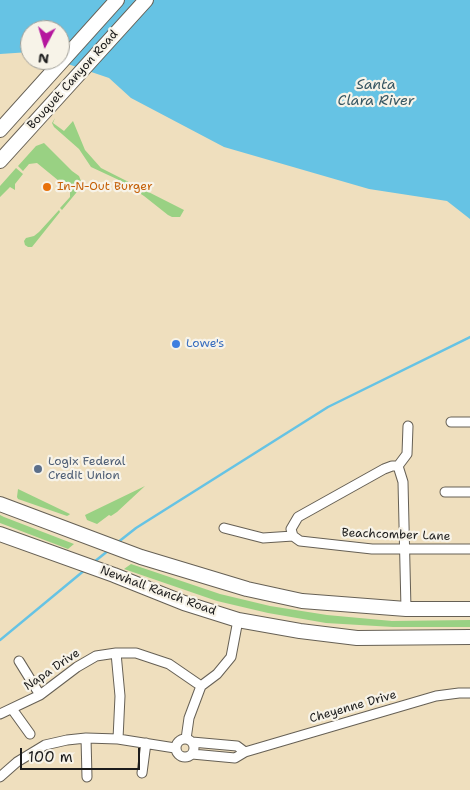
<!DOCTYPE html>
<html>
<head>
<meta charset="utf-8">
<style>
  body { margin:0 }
  #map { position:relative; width:470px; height:790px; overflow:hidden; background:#efdfbe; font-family:"Shantell Sans",sans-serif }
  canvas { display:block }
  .north { position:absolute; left:20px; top:20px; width:50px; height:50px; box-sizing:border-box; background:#f7f3e8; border:1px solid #9f9d96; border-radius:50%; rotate:186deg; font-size:14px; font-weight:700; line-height:20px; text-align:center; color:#1c1c1c }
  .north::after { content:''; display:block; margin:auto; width:18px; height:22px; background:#b5179e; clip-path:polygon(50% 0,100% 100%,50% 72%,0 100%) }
  .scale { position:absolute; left:20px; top:748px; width:120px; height:22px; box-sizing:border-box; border:2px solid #1c1c1c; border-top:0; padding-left:6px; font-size:15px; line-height:18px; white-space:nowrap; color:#1c1c1c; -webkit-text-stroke:4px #f7f3e8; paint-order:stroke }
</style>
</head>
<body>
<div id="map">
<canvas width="470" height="790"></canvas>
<div class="north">N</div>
<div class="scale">100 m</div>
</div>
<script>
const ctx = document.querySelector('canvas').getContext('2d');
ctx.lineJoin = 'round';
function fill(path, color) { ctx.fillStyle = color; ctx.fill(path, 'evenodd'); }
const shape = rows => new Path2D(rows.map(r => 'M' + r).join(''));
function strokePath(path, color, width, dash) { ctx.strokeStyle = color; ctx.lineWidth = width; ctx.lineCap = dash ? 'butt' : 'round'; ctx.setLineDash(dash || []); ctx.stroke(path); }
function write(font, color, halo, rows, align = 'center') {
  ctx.font = font + ' "Shantell Sans",sans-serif'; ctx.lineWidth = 4.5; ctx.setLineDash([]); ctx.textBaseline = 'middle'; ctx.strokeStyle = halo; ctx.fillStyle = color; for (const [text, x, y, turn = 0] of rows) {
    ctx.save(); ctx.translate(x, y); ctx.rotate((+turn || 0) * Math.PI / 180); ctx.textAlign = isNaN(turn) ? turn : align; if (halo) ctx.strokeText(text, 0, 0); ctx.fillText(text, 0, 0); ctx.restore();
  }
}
const green = shape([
  [55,118,53,123,64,131,73,121,85,150,101,168,184,210,180,217,172,217,168,215,144,196,121,181,91,167,79,149,54,127,52,123],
  [44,143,72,171,79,176,81,181,81,187,62,210,60,208,70,197,70,190,37,163,29,164,23,171,18,166,36,146],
  [16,168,23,174,15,184,15,190,10,187,0,197,0,186],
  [59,210,60,212,32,247,28,247,25,245,24,241,26,238,34,236,39,232],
  [145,486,117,512,111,516,109,515,97,524,87,520,85,515],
  [18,489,70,514,69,515,67,516,18,499,17,497],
  [0,515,4,517,74,544,68,549,8,526,0,523],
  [131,564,220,594,270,606,327,615,392,621,470,620,470,627,393,627,326,623,268,613,217,601,124,569]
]);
const water = shape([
  [0,0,470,0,470,219,447,201,369,189,224,147,131,98,109,78,56,60,60,60,60,30,30,30,30,52,0,54]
]);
const stream = shape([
  [117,543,136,528,328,407,470,337],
  [94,562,109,550],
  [0,640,86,569]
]);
const minor = shape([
  [451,422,470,422],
  [398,466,403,482,406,609],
  [398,466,407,454,408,426],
  [445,492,470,492],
  [224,528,263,538,293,536],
  [293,536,300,541,372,549,470,549],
  [293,536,291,529,298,517,384,469,392,466,398,466],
  [116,653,120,696,118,739],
  [19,661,40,695],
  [12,709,30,734],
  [0,714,40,695,77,667,96,656,116,653,136,653,169,664,201,686],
  [86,738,87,777],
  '176 748a9 9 0 1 1 18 0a9 9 0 1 1-18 0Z',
  [186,739,189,718,201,686,217,674,231,657,238,620],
  [192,742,237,746,245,752],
  [192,754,235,758,245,752,436,696,459,693,470,693],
  [142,773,146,743],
  [0,777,17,762,45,745,67,740,86,738,118,739,175,748]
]);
const primary = shape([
  [0,130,117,0],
  [0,161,146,0],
  [0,504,141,557,247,589,302,601,406,609,470,609],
  [0,534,114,575,184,603,238,620,300,631,357,638,470,637]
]);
const markers = [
  [47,187,5,"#e8710a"],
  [176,344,5,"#3f7fe0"],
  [38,469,5,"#5c6f8a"]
];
const streetNames = [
  ["Bouquet Canyon Road",73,80,-48],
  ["Beachcomber Lane",396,535,2],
  ["Newhall Ranch Road",158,591,20],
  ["Napa Drive",52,670,-34],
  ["Cheyenne Drive",353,707,-16]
];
const foodNames = [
  ["In-N-Out Burger",57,187]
];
const shopNames = [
  ["Lowe's",186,344]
];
const serviceNames = [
  ["Logix Federal",48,462],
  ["Credit Union",48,476]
];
const waterNames = [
  ["Santa",376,85],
  ["Clara River",376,101]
];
fill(green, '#99d183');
fill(water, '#66c3e4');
strokePath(stream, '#66c3e4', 2.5);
strokePath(minor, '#666055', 11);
strokePath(primary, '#666055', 16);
strokePath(minor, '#fff', 9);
strokePath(primary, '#fff', 14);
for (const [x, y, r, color] of markers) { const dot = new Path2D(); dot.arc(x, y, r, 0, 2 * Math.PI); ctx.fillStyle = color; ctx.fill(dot); strokePath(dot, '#f7f3e8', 2); }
write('12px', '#1c1c1c', '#f7f3e8', streetNames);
write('12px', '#c56008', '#f7f3e8', foodNames, 'left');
write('12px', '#366cbe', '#f7f3e8', shopNames, 'left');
write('12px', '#4e5e75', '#f7f3e8', serviceNames, 'left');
write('italic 14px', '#365662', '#f7f3e8', waterNames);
</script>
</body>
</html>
